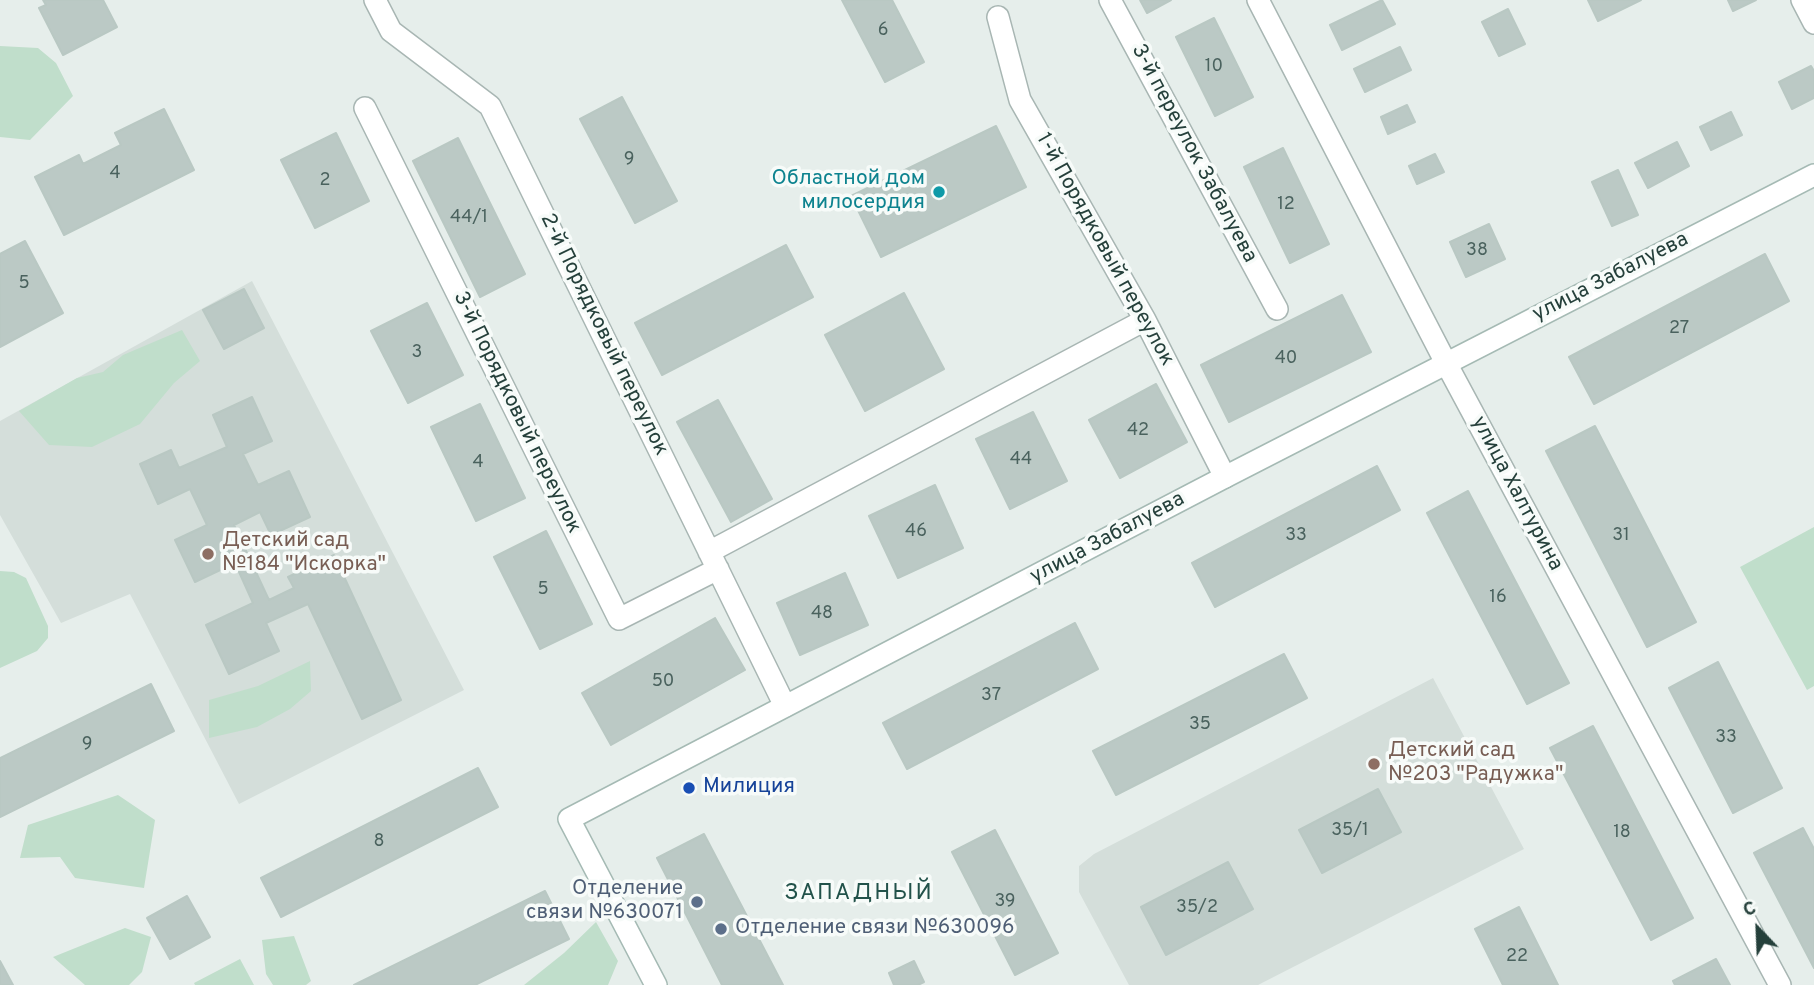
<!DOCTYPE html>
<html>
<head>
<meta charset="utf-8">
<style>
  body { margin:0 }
  #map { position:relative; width:1814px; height:985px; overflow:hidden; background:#e6eeeb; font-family:Overpass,sans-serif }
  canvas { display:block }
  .north { position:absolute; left:1723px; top:894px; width:70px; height:70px; -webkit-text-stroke:5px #f7fbf9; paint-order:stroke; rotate:337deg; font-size:19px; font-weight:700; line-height:28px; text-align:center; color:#25403b }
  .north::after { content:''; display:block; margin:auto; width:24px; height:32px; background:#25403b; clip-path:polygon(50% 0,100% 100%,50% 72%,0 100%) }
</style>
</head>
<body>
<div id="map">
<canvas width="1814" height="985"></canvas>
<div class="north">С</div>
</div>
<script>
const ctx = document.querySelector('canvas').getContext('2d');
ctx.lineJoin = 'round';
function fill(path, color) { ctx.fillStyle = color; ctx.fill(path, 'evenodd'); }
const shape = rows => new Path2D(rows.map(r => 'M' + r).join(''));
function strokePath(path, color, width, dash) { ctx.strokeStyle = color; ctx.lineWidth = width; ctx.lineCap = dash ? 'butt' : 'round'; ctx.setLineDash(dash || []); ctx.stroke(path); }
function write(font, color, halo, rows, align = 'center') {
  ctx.font = font + ' Overpass,sans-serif'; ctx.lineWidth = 7; ctx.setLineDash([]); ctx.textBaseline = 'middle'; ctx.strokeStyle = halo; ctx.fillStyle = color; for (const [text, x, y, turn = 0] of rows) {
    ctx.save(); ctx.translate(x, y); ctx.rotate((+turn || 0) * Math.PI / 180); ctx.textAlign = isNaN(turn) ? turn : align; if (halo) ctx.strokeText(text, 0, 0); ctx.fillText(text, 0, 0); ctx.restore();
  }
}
const built = shape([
  [252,281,464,690,239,804,130,594,61,623,0,515,0,421],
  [1433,678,1524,849,1258,985,1129,985,1079,892,1079,866,1094,854]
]);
const green = shape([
  [0,46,38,48,56,63,73,96,30,140,0,137],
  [182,330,200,361,174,383,140,424,92,447,49,445,19,411,77,378,103,372,123,355],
  [1814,527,1814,686,1807,690,1740,567],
  [0,571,14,572,26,578,48,626,48,638,37,651,0,668],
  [310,661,311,691,290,709,257,727,209,738,209,700,258,686],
  [118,795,155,820,144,888,75,878,60,857,20,858,28,825],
  [596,922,618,961,608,985,524,985,564,953],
  [125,928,151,937,142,972,129,985,85,985,53,957],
  [294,936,311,981,306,985,273,985,266,974,262,940],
  [240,959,254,985,195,985,194,983]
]);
const building = shape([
  [43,0,103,0,117,27,63,55,39,8,46,5,43,0],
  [842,0,892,0,924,62,885,82,842,0],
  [1140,0,1171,0,1147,13,1140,0],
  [1382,0,1395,24,1342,50,1330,25,1382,0],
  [1588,0,1641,0,1598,21,1588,0],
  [1728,0,1756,0,1733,11,1728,0],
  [1508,9,1525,44,1499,56,1482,22,1508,9],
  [1214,18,1253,97,1215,116,1176,37,1214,18],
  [1400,47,1411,70,1365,92,1354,69,1400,47],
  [1811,66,1814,71,1814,98,1792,109,1779,82,1811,66],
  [622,97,677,201,635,223,580,119,622,97],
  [1407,105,1415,122,1388,134,1381,117,1407,105],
  [164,109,194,170,64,235,35,177,79,155,83,164,121,145,115,133,164,109],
  [1731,112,1742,135,1711,150,1700,127,1731,112],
  [996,126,1026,187,881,257,851,196,996,126],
  [336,133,369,201,315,228,281,160,336,133],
  [458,138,525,274,480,297,413,161,458,138],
  [1677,142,1689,166,1648,188,1635,163,1677,142],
  [1283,148,1329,244,1290,263,1244,167,1283,148],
  [1435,154,1444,172,1417,184,1409,166,1435,154],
  [1618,170,1638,215,1612,226,1592,182,1618,170],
  [1489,224,1505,259,1466,277,1450,242,1489,224],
  [25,241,63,313,0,347,0,254,25,241],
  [786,245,813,297,662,375,635,323,786,245],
  [1765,254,1789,301,1594,404,1569,357,1765,254],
  [244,289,264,328,224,349,203,310,244,289],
  [904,293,944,369,865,411,825,335,904,293],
  [1342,295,1371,352,1229,422,1201,365,1342,295],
  [427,303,463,375,408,403,371,331,427,303],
  [1156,384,1187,442,1120,478,1089,420,1156,384],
  [252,397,272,441,243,454,258,485,289,471,310,517,271,535,260,512,234,525,269,600,294,588,288,577,334,555,401,700,362,719,308,604,266,623,279,651,229,674,206,625,253,603,235,563,195,582,175,540,207,525,190,489,158,504,140,464,171,450,179,468,227,447,213,415,252,397],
  [718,400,772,499,731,522,677,422,718,400],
  [480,404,525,498,476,521,431,427,480,404],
  [1033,412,1067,481,1010,509,976,439,1033,412],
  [1595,426,1696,622,1647,647,1546,451,1595,426],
  [1377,466,1400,510,1215,607,1192,563,1377,466],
  [935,485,963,548,898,578,869,516,935,485],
  [1468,491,1569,683,1527,704,1427,513,1468,491],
  [546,531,592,624,540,649,494,557,546,531],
  [845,573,868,625,800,655,777,603,845,573],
  [715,618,745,670,611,745,582,693,715,618],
  [1075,623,1098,669,907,769,883,723,1075,623],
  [1284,654,1307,698,1116,795,1093,751,1284,654],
  [1718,662,1782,788,1733,813,1669,688,1718,662],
  [151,684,174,731,0,817,0,758,151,684],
  [1593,726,1693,918,1651,940,1550,748,1593,726],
  [478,768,498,807,281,917,261,878,478,768],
  [1378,789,1401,832,1322,873,1299,830,1378,789],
  [1803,828,1814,849,1814,968,1754,853,1803,828],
  [995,830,1058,953,1015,975,952,852,995,830],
  [704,834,783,985,722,985,657,858,704,834],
  [1228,862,1253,909,1166,955,1141,907,1228,862],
  [545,891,569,939,475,985,354,985,545,891],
  [187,896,210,937,170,959,147,918,187,896],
  [1519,907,1558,985,1503,985,1475,929,1519,907],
  [1716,959,1730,985,1675,985,1673,981,1716,959],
  [0,961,13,985,0,985,0,961],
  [914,961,924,982,918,985,894,985,889,973,914,961]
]);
const street = shape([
  [375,0,391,31,490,106,785,706],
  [1110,0,1277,309],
  [1258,0,1446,363,1780,985],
  [1802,0,1814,23],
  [998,17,1020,100,1145,320,1225,477],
  [365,108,619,619,718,569],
  [709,552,1145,320]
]);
const secondary = shape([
  [656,985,569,819,1225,477,1814,175]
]);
const markers = [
  [939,192,7,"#0f9aa8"],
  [208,554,7,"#8d6e63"],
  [1374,764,7,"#8d6e63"],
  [689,788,7,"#1a4fb4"],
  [697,902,7,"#5c6f8a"],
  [721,929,7,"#5c6f8a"]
];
const numberNames = [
  ["6",883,31],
  ["10",1214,67],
  ["9",629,160],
  ["4",115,174],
  ["2",325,181],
  ["12",1286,205],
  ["44/1",469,218],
  ["38",1477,251],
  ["5",24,284],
  ["27",1679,329],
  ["3",417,353],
  ["40",1286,359],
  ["42",1138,431],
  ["44",1021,460],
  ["4",478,463],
  ["46",916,532],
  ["33",1296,536],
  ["31",1621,536],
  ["5",543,590],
  ["16",1498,598],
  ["48",822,614],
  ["50",663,682],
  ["37",991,696],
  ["35",1200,725],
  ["33",1726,738],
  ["9",87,745],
  ["35/1",1350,831],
  ["18",1622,833],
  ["8",379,842],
  ["39",1005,902],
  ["35/2",1197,908],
  ["22",1517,957]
];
const streetNames = [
  ["3-й переулок Забалуева",1193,154,62],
  ["1-й Порядковый переулок",1104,250,61],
  ["улица Забалуева",1611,278,-27],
  ["2-й Порядковый переулок",603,335,64],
  ["3-й Порядковый переулок",516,413,64],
  ["улица Халтурина",1516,494,62],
  ["улица Забалуева",1108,539,-28]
];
const cultureNames = [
  ["Областной дом",925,180],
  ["милосердия",925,204]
];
const educationNames = [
  ["Детский сад",222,542],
  ["№184 \"Искорка\"",222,566],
  ["Детский сад",1388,752],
  ["№203 \"Радужка\"",1388,776]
];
const transitNames = [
  ["Милиция",703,788]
];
const serviceNames = [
  ["Отделение",683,890],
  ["связи №630071",683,914],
  ["Отделение связи №630096",735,929,"left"]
];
const neighbourhoodNames = [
  ["ЗАПАДНЫЙ",859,894]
];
fill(built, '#d4deda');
fill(green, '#c0decb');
fill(building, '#bbc9c5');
strokePath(building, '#b9c8c3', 2);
strokePath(street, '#a8b6b3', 24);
strokePath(secondary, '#a5bab4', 24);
strokePath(street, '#fff', 21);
strokePath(secondary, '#fff', 21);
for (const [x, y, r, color] of markers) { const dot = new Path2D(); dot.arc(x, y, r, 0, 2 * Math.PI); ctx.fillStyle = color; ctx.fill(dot); strokePath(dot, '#f7fbf9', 2.5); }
write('18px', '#4a625e', null, numberNames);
write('21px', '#25403b', '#f7fbf9', streetNames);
write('21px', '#0d838f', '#f7fbf9', cultureNames, 'right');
write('21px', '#785e54', '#f7fbf9', educationNames, 'left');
write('21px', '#164399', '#f7fbf9', transitNames, 'left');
write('21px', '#4e5e75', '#f7fbf9', serviceNames, 'right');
ctx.letterSpacing = '2px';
write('23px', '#22524a', '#f7fbf9', neighbourhoodNames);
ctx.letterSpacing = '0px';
</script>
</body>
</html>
